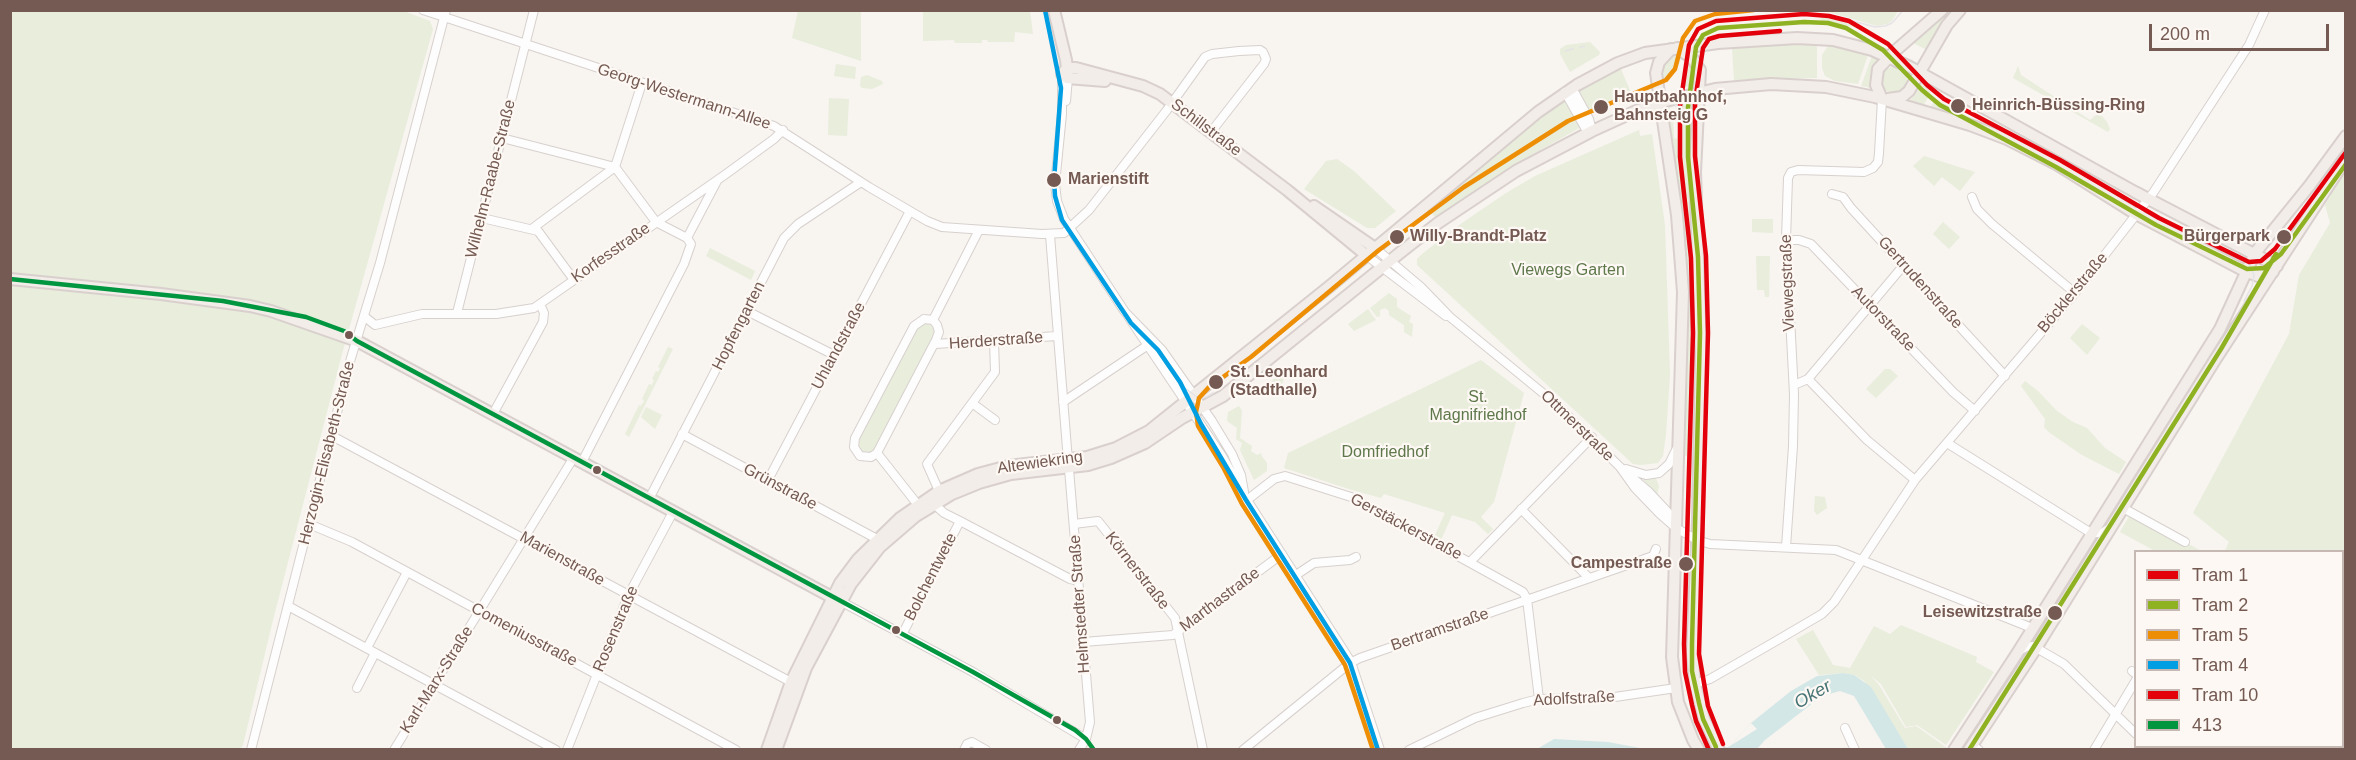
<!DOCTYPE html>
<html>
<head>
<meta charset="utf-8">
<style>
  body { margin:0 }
  #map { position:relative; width:2356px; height:760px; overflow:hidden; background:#f8f4f0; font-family:Helvetica,sans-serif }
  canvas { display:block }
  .frame { position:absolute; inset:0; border:12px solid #745a52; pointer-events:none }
  .legend { position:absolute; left:2134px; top:550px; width:210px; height:198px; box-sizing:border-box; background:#fdf8f3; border:2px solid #c6b9b3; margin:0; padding:8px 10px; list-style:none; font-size:18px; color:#745a52 }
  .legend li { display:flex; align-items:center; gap:12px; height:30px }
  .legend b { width:30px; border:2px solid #c6b9b3 }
  .scale { position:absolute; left:2149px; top:24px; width:180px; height:27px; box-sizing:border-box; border:3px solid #745a52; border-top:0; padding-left:8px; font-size:18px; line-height:21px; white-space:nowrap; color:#745a52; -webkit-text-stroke:4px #fdf8f3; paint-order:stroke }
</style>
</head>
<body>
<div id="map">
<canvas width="2356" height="760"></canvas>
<div class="frame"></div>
<ul class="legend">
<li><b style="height:8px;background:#e3000b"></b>Tram 1</li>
<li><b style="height:8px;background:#8fb222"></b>Tram 2</li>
<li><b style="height:8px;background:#ed8e04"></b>Tram 5</li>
<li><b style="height:8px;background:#009ee3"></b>Tram 4</li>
<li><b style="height:8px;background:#e3000b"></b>Tram 10</li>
<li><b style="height:8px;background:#009640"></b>413</li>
</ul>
<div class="scale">200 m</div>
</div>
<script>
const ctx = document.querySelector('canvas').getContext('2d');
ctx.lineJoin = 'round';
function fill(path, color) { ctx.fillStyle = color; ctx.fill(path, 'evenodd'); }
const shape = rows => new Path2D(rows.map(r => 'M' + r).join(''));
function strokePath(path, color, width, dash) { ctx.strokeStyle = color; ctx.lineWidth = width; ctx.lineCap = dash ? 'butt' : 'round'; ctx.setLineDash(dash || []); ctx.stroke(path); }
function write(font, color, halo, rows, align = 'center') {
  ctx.font = font + ' Helvetica,sans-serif'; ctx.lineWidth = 4.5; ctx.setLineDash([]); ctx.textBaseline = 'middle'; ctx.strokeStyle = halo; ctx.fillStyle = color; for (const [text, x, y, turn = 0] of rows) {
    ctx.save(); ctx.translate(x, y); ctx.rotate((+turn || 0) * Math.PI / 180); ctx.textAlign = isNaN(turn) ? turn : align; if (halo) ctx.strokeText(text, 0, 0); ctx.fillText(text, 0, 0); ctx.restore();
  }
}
const green = shape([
  [401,10,430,21,433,29,342,354,273,620,243,745,240,749,11,749,10,11],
  [798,11,861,11,861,61,792,38],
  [923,11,1030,11,1033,34,1015,32,1014,42,988,42,987,40,982,40,982,43,955,43,954,40,923,41],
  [1825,11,1898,10,1898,11,1892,21,1887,24,1877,26],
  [1951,11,1927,50,1913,43],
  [1818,15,1836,19,1860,28,1822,21],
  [1590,42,1600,52,1599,55,1570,72,1560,54,1560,49,1566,45],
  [1790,44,1814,44,1817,47,1817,78,1734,80,1732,48],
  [1828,46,1847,48,1868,55,1858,84,1835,81,1825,76,1822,68,1822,55],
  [1676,55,1682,55,1680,62,1676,71,1665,83,1661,74,1662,68,1670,57],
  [1687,56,1695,65,1695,78,1692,84,1683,89],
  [1872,56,1881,60,1871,88,1861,86],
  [836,64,856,67,855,79,834,76],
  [2018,66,2021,75,2090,120,2096,115,2102,116,2107,122,2110,129,2108,132,2013,78],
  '1881 80a13 13 0 1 1 26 0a13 13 0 1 1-26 0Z',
  [1620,67,1632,95,1589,111,1579,91],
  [867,75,882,81,883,84,872,89,862,88,860,86,861,77],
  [1922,83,1931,92,1922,108,1908,102,1914,96],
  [1564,97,1581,127,1530,156,1476,191,1437,220,1430,211,1459,184],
  [829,98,849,99,847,136,828,135],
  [1935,99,1984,125,1986,122,2057,159,2128,201,2127,203,2090,179,1929,110],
  [1690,101,1692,103,1688,158,1695,336,1693,476,1695,501,1686,495,1687,456,1684,455,1687,336,1666,108,1669,107,1673,115,1674,138,1677,139,1678,135,1680,135,1681,103],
  [1639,130,1640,136,1652,134,1665,225,1670,375,1666,434,1663,456,1658,463,1641,465,1633,464,1417,265,1417,259,1422,254,1462,223,1506,193,1535,176],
  [1924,156,1975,172,1960,191,1942,177,1934,186,1913,166],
  [1337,159,1354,171,1396,211,1375,228,1367,228,1304,189,1326,161],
  [2345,171,2346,583,2343,585,2342,552,2225,551,2229,542,2193,513,2289,334,2299,275,2330,223,2325,205],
  [1752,219,1773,219,1773,233,1752,232],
  [1943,222,1960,237,1949,249,1933,234],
  [710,248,755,271,751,280,706,256],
  [1756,256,1770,256,1769,297,1765,297,1764,290,1757,290],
  [1389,293,1397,299,1397,307,1411,316,1409,322,1413,324,1412,337,1404,332,1404,325,1389,315,1389,311,1385,308,1380,310,1380,316,1377,317,1370,308],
  [1368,309,1376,320,1354,331,1348,324],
  [924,319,938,328,877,453,864,458,854,447,914,326],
  [2082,324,2100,338,2087,355,2070,338],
  [668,347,673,349,629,437,625,434,639,405,641,406,644,401,642,399,649,384,652,385,654,380,652,379,656,371,658,372,660,368,658,367],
  [1481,360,1524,393,1494,502,1481,517,1493,529,1488,534,1475,522,1452,515,1441,540,1435,535,1445,513,1384,494,1381,498,1352,490,1284,468,1288,453],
  [1885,369,1890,369,1898,376,1876,398,1866,389],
  [1282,373,1285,375,1282,384,1258,396,1259,391],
  [2025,381,2038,391,2057,411,2073,422,2087,428,2105,448,2126,462,2119,474,2082,455,2050,433,2044,427,2045,419,2021,386],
  [1239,406,1242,411,1240,438,1252,446,1251,451,1257,455,1262,453,1261,455,1267,463,1267,471,1254,480,1240,450,1242,443,1236,439,1237,428,1227,421,1228,412],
  [646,407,662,415,655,429,641,417],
  [1655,476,1659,486,1657,495,1641,477],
  [1815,496,1825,497,1827,508,1817,515,1814,511],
  [2131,513,2185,542,2201,551,2155,551,2120,532],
  [2345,610,2345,749,2277,750,2278,746,2342,746,2342,614],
  [1901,625,1977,657,1976,662,1994,672,1946,745,1917,725,1906,727,1881,684,1871,676,1879,685,1905,728,1916,726,1947,748,1945,750,1908,749,1864,681,1854,675,1843,673,1819,675,1796,639,1813,630,1833,665,1850,668,1874,626,1890,634],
  [2150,747,2255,747,2254,750,2152,750]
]);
const water = shape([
  [1843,673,1854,675,1871,687,1908,749,1886,749,1854,696,1840,691,1822,696,1765,740,1757,749,1719,750,1730,746,1751,723,1791,691,1817,676],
  [1554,739,1608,742,1645,749,1537,749]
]);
const pier = shape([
  [1751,723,1757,729,1730,746]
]);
const minor = shape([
  [423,10,774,126,869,187,927,221,942,227,1042,234,1064,233,1089,210,1167,110,1205,57,1212,54,1239,51,1260,50,1263,52,1266,59,1264,64,1211,132],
  [1062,74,1062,114,1055,184,1057,201,1064,219,1125,312,1162,350,1212,421,1232,454,1241,475,1244,492],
  [1572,88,1589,119,1592,131],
  [1565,92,1588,133],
  [1066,101,1068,78],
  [502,138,615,167],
  [1832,194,1843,197,1851,208,2005,376],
  [1972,197,1977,209,1992,224,2075,293],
  [482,218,538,231,574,280],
  [533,228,615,167,642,83],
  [1050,235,1068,461],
  [687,238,717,181],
  [1786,240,1799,240,1811,244,1953,392,1975,411],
  [1375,248,1421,287,1450,317,1555,403,1620,467,1648,491,1677,522],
  [1366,255,1446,316],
  [747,311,834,355],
  [457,313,534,10],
  [1128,316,1222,456,1247,500,1351,662,1380,750],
  [365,317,375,325,422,314,496,314,534,308,726,174,774,139,783,130],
  [924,319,933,320,937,325,939,332,936,340,877,453,871,457,860,456,854,447,855,438,914,326,924,319],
  [933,320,979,230],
  [935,344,1057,336],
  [1808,379,1903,266],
  [1794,385,1808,379,1867,440,1915,480],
  [1063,402,1148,345],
  [972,403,995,420],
  [493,414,543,322,544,313,540,304],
  [682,434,877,539],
  [332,436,791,682],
  [1947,443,2091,533,2102,533,2110,528],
  [877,453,918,505],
  [582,462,684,264,691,244,687,238,656,222,615,167],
  [1620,467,1635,488,1660,514,1676,528,1697,540,1710,544,1836,550,2032,628],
  [1069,469,1090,722,1086,739,1079,750],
  [1626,469,1646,475,1659,473,1669,464,1676,450],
  [768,480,910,211],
  [939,491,927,464,995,372,994,341],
  [649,499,784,238,798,224,861,182],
  [1247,500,1274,479,1285,476,1351,497,1523,592,1527,599,1539,699],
  [934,504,944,513,960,521,1070,579,1078,581],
  [2123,508,2185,542],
  [1521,509,1589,578],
  [309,524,352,542,736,750],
  [1074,524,1098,521,1175,618,1203,750],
  [1786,547,1793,446,1794,394,1786,240,1788,178,1791,172,1798,170,1864,172,1873,168,1878,162,1879,153,1882,99],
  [1471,561,1592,437],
  [1296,575,1314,563,1350,560,1356,557],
  [842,602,973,672,1086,739],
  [288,606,556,750],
  [903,633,960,521],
  [1083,642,1173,635,1282,554],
  [367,648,407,572],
  [2019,651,2026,647,2033,646,2064,664,2136,734],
  [2132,671,2136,674],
  [1695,684,1710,679,1776,641,1822,614,1834,602,1915,480,2075,293,2153,193,2249,45,2265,10],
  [357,688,375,653],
  [1845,728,1855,750],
  [1972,745,1979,750],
  [2145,746,2148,750],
  [251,750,351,358,380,263,446,10],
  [394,750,574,457],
  [567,750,628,596,673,512],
  [964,750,967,744,972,742,986,750],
  [1243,750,1350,663,1360,658,1653,556,1656,549],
  [1409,750,1475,718,1523,703,1539,699,1608,698,1676,688],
  [2094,750,2136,680]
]);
const major = shape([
  [1054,10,1066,60,1068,78],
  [1677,48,1692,58,1700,70,1695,172,1701,352,1698,522,1692,653,1695,684,1704,719,1719,750],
  [1671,49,1659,62,1656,73,1677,215,1683,292,1672,657,1678,702,1693,740,1699,750],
  [1062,74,1067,68,1076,68,1143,86,1160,94,1287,190,1366,255],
  [1062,74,1067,78,1105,81],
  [1882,99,1876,85,1878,69,1895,51,1942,10],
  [1888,99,1902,97,1909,91,1947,25,1960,10],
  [1314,206,1375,248],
  [10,279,161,294,250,306,271,311,357,341,839,601],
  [767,750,791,682,840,583,858,559,900,518,939,491,978,474,1008,466,1087,457,1116,448,1149,431,1330,286,1538,112,1577,85,1618,63,1645,53,1718,43,1797,38,1833,40,1872,50,1910,67,2135,192,2277,266],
  [776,750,806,668,851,584,880,547,916,516,952,494,979,483,1011,474,1088,465,1111,458,1145,443,1182,418,1223,396,1401,252,1438,223,1516,171,1592,131,1636,111,1666,101,1715,89,1771,84,1826,87,1875,97,1970,125,2007,139,2058,165,2136,214,2245,271,2258,276,2273,272],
  [1954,750,2018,652,2220,329,2255,253,2310,185,2346,136],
  [1969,750,2031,656,2215,360,2346,159]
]);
const tram = shape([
  [1838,17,1875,27,1885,26,1892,23],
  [1893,22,1903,10],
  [1645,94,1661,93,1672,99,1678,110,1679,124],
  [2237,253,2249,263,2254,275,2252,286,2244,301],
  [1182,386,1197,397,1206,397,1213,393]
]);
const rail = shape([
  [1565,51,1585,46]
]);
const bus1 = shape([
  [10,279,223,301,306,317,344,331,357,341,973,672,1075,730,1086,739,1094,750]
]);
const tram1 = shape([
  [1709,750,1696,721,1692,705,1685,672,1684,644,1693,333,1691,258,1680,157,1680,106,1689,45,1698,29,1716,21,1804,14,1829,16,1849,21,1888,44,1927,85,1944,99,2060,160,2159,218,2249,262,2261,261,2275,249,2346,152]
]);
const tram2 = shape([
  [1716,747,1703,719,1699,703,1692,671,1692,644,1700,333,1698,257,1688,157,1688,107,1696,47,1703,35,1718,28,1804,22,1828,23,1846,28,1883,50,1922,90,1940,105,2056,167,2156,225,2247,269,2264,268,2281,254,2346,164],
  [1969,750,2221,349,2276,254]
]);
const tram3 = shape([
  [1373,750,1345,665,1242,504,1223,467,1198,426,1196,412,1199,398,1209,387,1251,357,1379,250,1464,187,1568,121,1666,80,1675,69,1683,38,1695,21,1715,14,1754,10]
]);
const tram4 = shape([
  [1045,10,1061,88,1054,180,1055,196,1062,220,1131,323,1158,350,1180,382,1201,424,1246,500,1350,663,1378,750]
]);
const tram5 = shape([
  [1723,744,1708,706,1699,654,1708,333,1706,256,1695,156,1695,101,1703,48,1709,39,1719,36,1780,31]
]);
const markers = [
  [1958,106,8,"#745a52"],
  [1601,107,8,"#745a52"],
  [1054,180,8,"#745a52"],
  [1397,237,8,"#745a52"],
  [2284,237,8,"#745a52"],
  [349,335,5,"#745a52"],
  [1216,382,8,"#745a52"],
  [597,470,5,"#745a52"],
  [1686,564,8,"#745a52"],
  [2055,613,8,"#745a52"],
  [896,630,5,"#745a52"],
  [1057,720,5,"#745a52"]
];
const streetNames = [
  ["Georg-Westermann-Allee",684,97,18],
  ["Schillstraße",1206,128,37],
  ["Wilhelm-Raabe-Straße",491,179,-76],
  ["Korfesstraße",611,253,-35],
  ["Viewegstraße",1788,283,-92],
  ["Gertrudenstraße",1920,283,48],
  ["Böcklerstraße",2073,293,-50],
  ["Autorstraße",1883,319,46],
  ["Hopfengarten",739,326,-63],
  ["Herderstraße",996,341,-4],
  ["Uhlandstraße",839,346,-62],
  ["Ottmerstraße",1577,426,44],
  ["Herzogin-Elisabeth-Straße",327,453,-76],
  ["Altewiekring",1040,463,-8],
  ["Grünstraße",780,487,28],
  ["Gerstäckerstraße",1406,527,28],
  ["Marienstraße",562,559,29],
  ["Körnerstraße",1137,571,52],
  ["Bolchentwete",931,577,-63],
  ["Marthastraße",1220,600,-37],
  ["Helmstedter Straße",1080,604,-94],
  ["Rosenstraße",616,629,-67],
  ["Bertramstraße",1440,630,-19],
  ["Comeniusstraße",524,635,28],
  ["Karl-Marx-Straße",437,680,-58],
  ["Adolfstraße",1574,699,-3]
];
const stopNames = [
  ["Hauptbahnhof,",1614,98],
  ["Bahnsteig G",1614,116],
  ["Heinrich-Büssing-Ring",1972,106],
  ["Marienstift",1068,180],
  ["Willy-Brandt-Platz",1410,237],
  ["Bürgerpark",2270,237,"right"],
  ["St. Leonhard",1230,373],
  ["(Stadthalle)",1230,391],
  ["Campestraße",1672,564,"right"],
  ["Leisewitzstraße",2042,613,"right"]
];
const parkNames = [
  ["Viewegs Garten",1568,271],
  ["St.",1478,398],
  ["Magnifriedhof",1478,416],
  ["Domfriedhof",1385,453]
];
const waterNames = [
  ["Oker",1813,695,-30]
];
fill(green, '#e8eddc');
fill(water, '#d3e7e7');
fill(pier, '#f8f4f0');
strokePath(minor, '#d7d1ce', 10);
strokePath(major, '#d9d0cd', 14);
strokePath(minor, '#fefdfd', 8);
strokePath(major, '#f2ede8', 10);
strokePath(tram, '#e5e3e6', 1.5);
strokePath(rail, '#e5e3e6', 1.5, [9, 6]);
strokePath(bus1, '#009640', 4.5);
strokePath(tram1, '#e3000b', 4.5);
strokePath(tram2, '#8fb222', 4.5);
strokePath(tram3, '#ed8e04', 4.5);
strokePath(tram4, '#009ee3', 4.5);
strokePath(tram5, '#e3000b', 4.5);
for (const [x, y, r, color] of markers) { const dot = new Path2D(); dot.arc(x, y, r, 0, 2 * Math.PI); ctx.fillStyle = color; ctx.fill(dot); strokePath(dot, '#fdf8f3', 2); }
write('16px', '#745a52', '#fdf8f3', streetNames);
write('bold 16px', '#745a52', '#fdf8f3', stopNames, 'left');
write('16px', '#5e784b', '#fdf8f3', parkNames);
write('italic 18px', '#477476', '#fdf8f3', waterNames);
</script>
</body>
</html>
